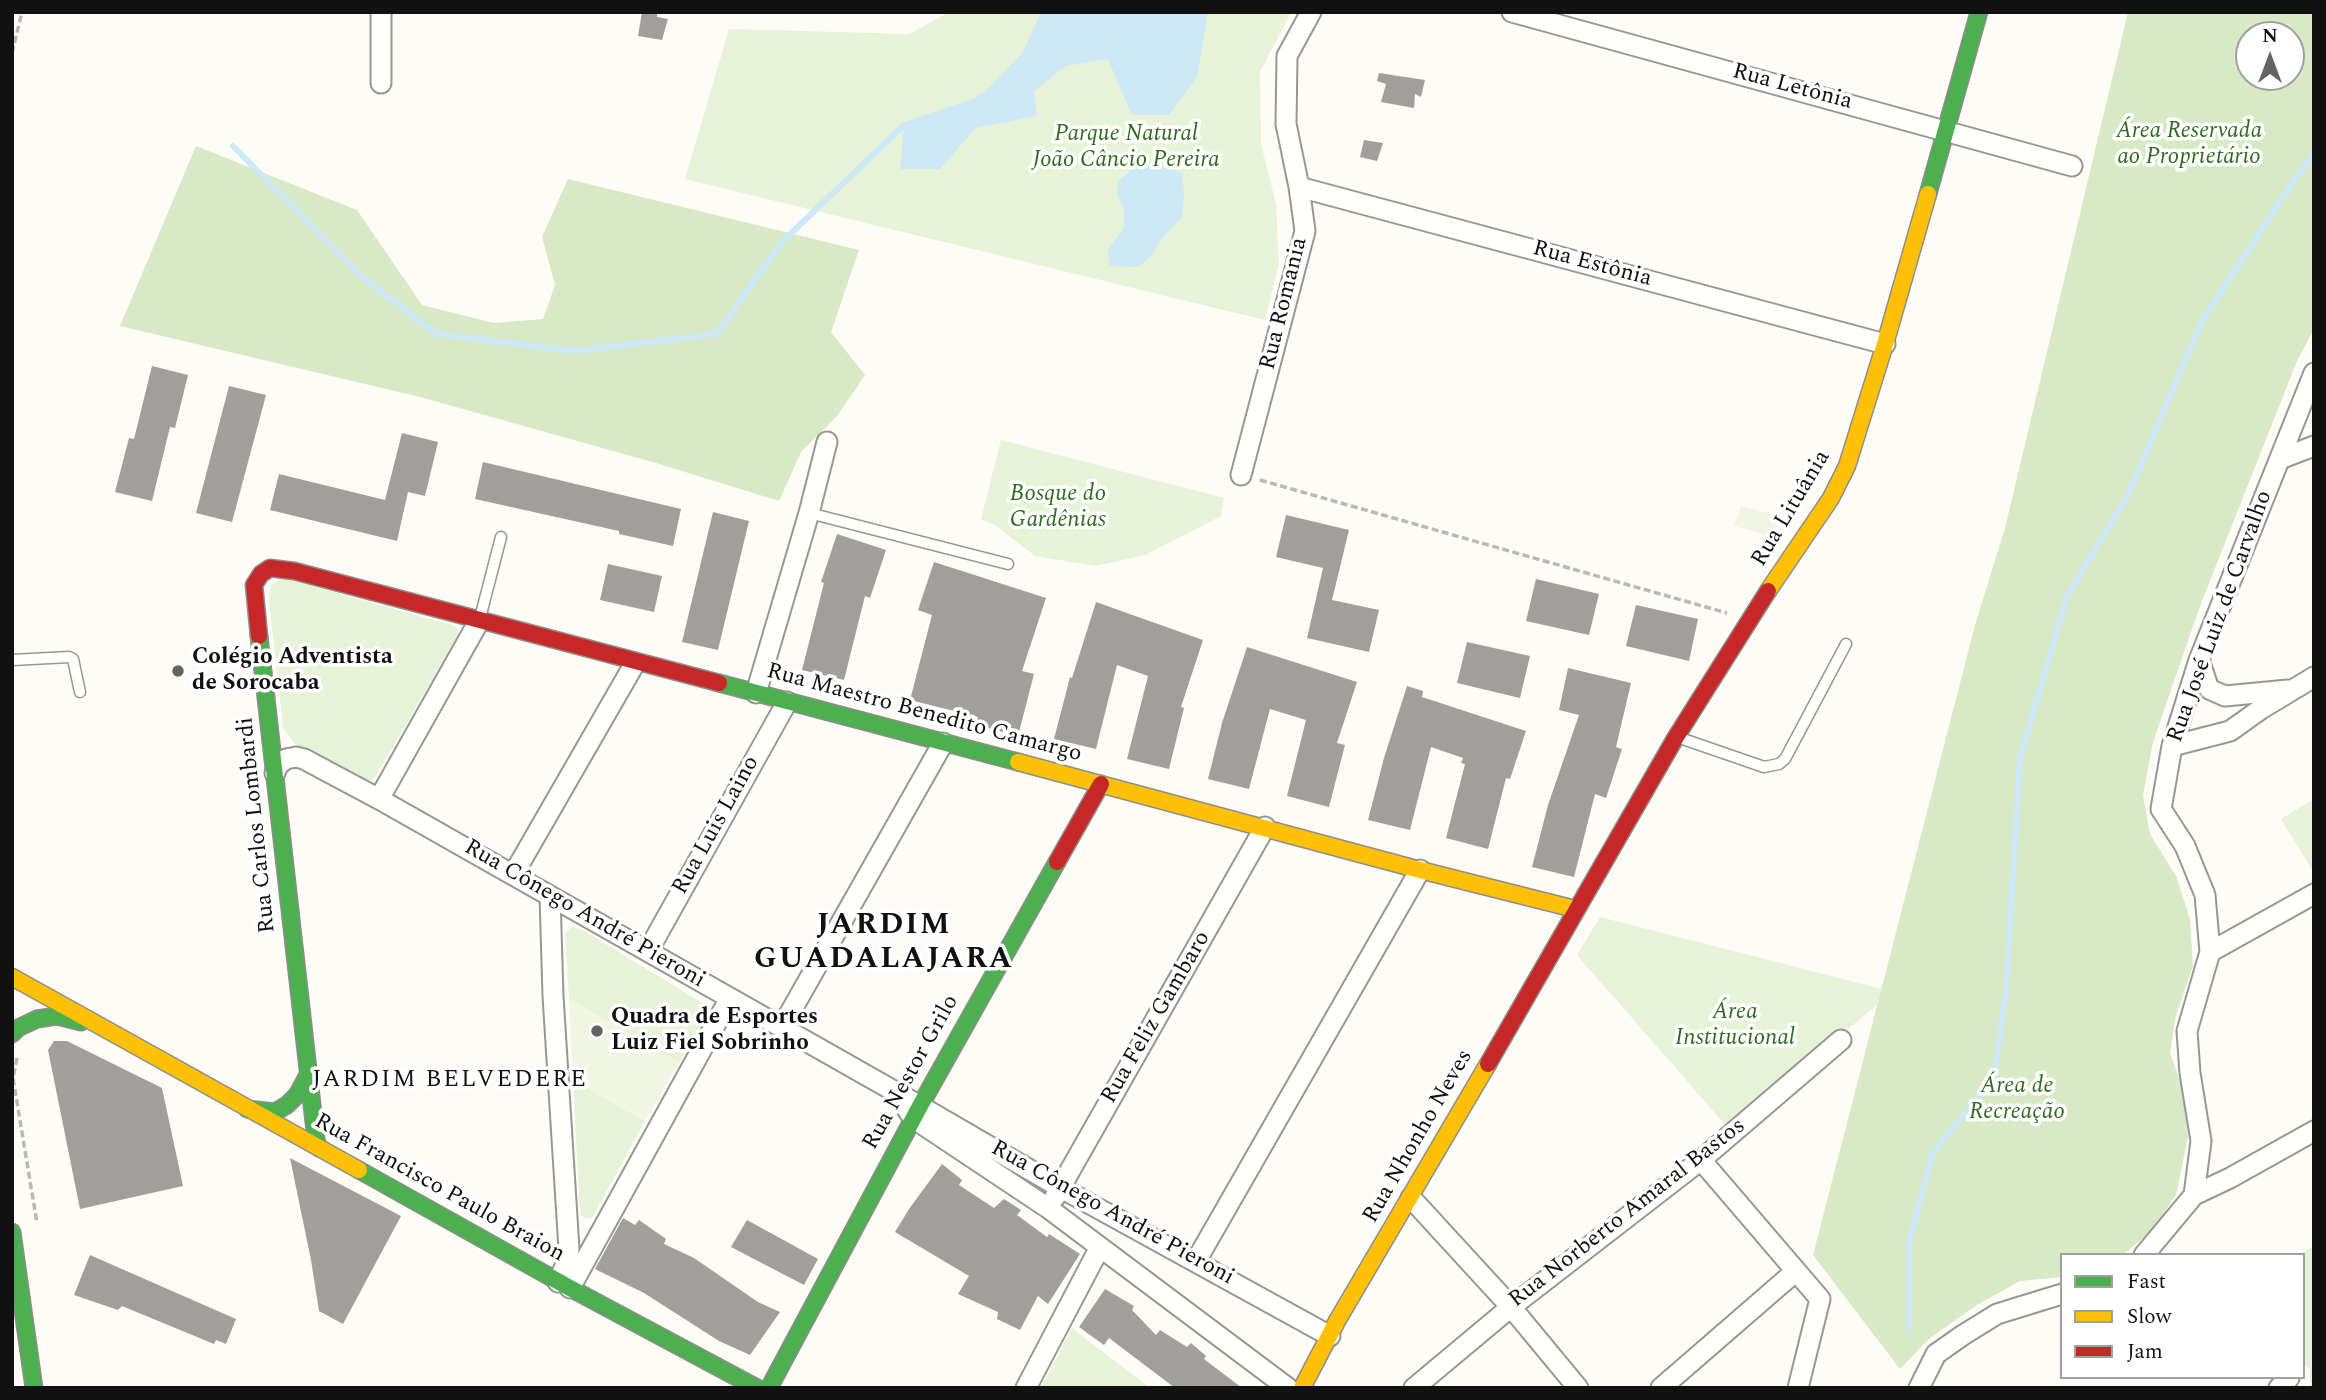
<!DOCTYPE html>
<html>
<head>
<meta charset="utf-8">
<style>
  body { margin:0 }
  #map { position:relative; width:2326px; height:1400px; overflow:hidden; background:#fdfcf7; font-family:Spectral,serif }
  canvas { display:block }
  .frame { position:absolute; inset:0; border:14px solid #111; pointer-events:none }
  .legend { position:absolute; left:2060px; top:1253px; width:245px; height:126px; box-sizing:border-box; background:#fff; border:2px solid #a0a0a0; margin:0; padding:9px 12px; list-style:none; font-size:21px; color:#111 }
  .legend li { display:flex; align-items:center; gap:14px; height:35px }
  .legend b { width:35px; border:2px solid #a0a0a0 }
  .north { position:absolute; left:2235px; top:21px; width:70px; height:70px; box-sizing:border-box; background:#fff; border:2px solid #a0a0a0; border-radius:50%; rotate:0deg; font-size:19px; font-weight:700; line-height:28px; text-align:center; color:#111 }
  .north::after { content:''; display:block; margin:auto; width:24px; height:32px; background:#646362; clip-path:polygon(50% 0,100% 100%,50% 72%,0 100%) }
</style>
</head>
<body>
<div id="map">
<canvas width="2326" height="1400"></canvas>
<div class="frame"></div>
<ul class="legend">
<li><b style="height:9px;background:#4caf50"></b>Fast</li>
<li><b style="height:9px;background:#ffc107"></b>Slow</li>
<li><b style="height:9px;background:#c62828"></b>Jam</li>
</ul>
<div class="north">N</div>
</div>
<script>
const ctx = document.querySelector('canvas').getContext('2d');
ctx.lineJoin = 'round';
function fill(path, color) { ctx.fillStyle = color; ctx.fill(path, 'evenodd'); }
const shape = rows => new Path2D(rows.map(r => 'M' + r).join(''));
function strokePath(path, color, width, dash) { ctx.strokeStyle = color; ctx.lineWidth = width; ctx.lineCap = dash ? 'butt' : 'round'; ctx.setLineDash(dash || []); ctx.stroke(path); }
function write(font, color, halo, rows, align = 'center') {
  ctx.font = font + ' Spectral,serif'; ctx.lineWidth = 7; ctx.setLineDash([]); ctx.textBaseline = 'middle'; ctx.strokeStyle = halo; ctx.fillStyle = color; for (const [text, x, y, turn = 0] of rows) {
    ctx.save(); ctx.translate(x, y); ctx.rotate((+turn || 0) * Math.PI / 180); ctx.textAlign = isNaN(turn) ? turn : align; if (halo) ctx.strokeText(text, 0, 0); ctx.fillText(text, 0, 0); ctx.restore();
  }
}
const green = shape([
  [950,12,1291,12,1260,72,1261,144,1276,204,1279,263,1265,320,685,179,729,29,909,34],
  [1001,440,1224,498,1221,516,1145,555,1095,566,1035,556,995,525,981,519],
  [282,578,452,625,458,629,458,635,376,776,371,781,364,779,295,744,283,727,269,602,271,585],
  [2314,799,2314,873,2281,819],
  [1600,917,1882,989,1877,1005,1728,1128,1577,955],
  [571,927,581,929,704,1004,707,1008,705,1017,679,1063,569,999,565,933],
  [573,1080,645,1121,592,1218,586,1218,580,1215],
  [2314,1246,2314,1388,2312,1388,2310,1387,2310,1370,2303,1364,2303,1255,2298,1255],
  [1072,1328,1150,1388,1041,1388]
]);
const forest = shape([
  [2128,12,2314,12,2314,329,2297,361,2200,606,2153,742,2143,795,2150,834,2176,876,2190,919,2193,966,2176,1015,2170,1053,2184,1093,2188,1137,2176,1195,2153,1229,2123,1255,2062,1255,2062,1277,2020,1281,1977,1305,1930,1338,1900,1369,1813,1255,1975,625,2005,528],
  [2249,35,2291,35,2291,77,2249,77],
  [196,146,357,210,422,305,494,323,543,319,555,285,542,237,568,179,859,250,831,332,865,375,837,416,801,452,779,501,656,463,420,397,120,326]
]);
const pitch = shape([
  [1741,506,1779,516,1774,537,1734,526],
  [569,999,679,1063,645,1121,573,1080]
]);
const water = shape([
  [1041,12,1208,12,1197,77,1169,115,1132,115,1108,59,1066,66,1034,91,1037,116,976,128,940,169,900,169,904,125,976,101,1023,52],
  [1149,163,1182,173,1184,194,1182,217,1162,238,1152,255,1138,267,1110,266,1107,251,1124,228,1124,210,1117,194,1119,180,1130,171]
]);
const stream = shape([
  [233,146,362,277,436,334,575,351,717,334,781,243,904,125,976,101,982,96],
  [1909,1329,1909,1243,1932,1154,1993,1080,2006,993,2020,758,2067,596,2128,495,2202,321,2290,186,2314,154]
]);
const building = shape([
  [642,12,657,14,657,17,668,19,662,40,638,36],
  [1379,73,1425,80,1421,97,1415,94,1414,108,1381,102,1386,84,1377,81],
  [1364,140,1383,143,1377,161,1360,157],
  [152,366,188,375,175,428,170,427,152,501,115,492,129,438,134,439],
  [229,386,266,395,232,522,196,513],
  [402,433,438,442,425,496,408,492,397,541,270,510,279,474,385,500],
  [483,462,681,509,673,546,619,534,619,531,475,499],
  [713,512,749,521,718,650,682,642],
  [1286,515,1349,530,1332,600,1379,610,1369,652,1307,638,1323,568,1276,557],
  [837,534,886,550,870,598,865,596,844,680,802,670,824,583,821,582],
  [934,562,1046,598,1022,671,1034,674,1018,736,976,725,978,717,910,700,932,615,918,610],
  [608,564,662,576,654,612,600,600],
  [1536,579,1599,594,1589,635,1526,621],
  [1096,602,1203,640,1181,707,1184,708,1169,769,1127,759,1148,676,1117,665,1096,749,1054,739,1070,677,1072,678],
  [1636,605,1698,619,1689,661,1626,646],
  [1467,642,1530,656,1520,698,1457,683],
  [1247,647,1357,682,1337,743,1345,745,1329,807,1287,796,1306,720,1270,709,1249,789,1208,779,1222,723],
  [1568,668,1631,683,1616,747,1622,749,1606,798,1595,794,1574,877,1532,867,1548,805,1579,715,1559,710],
  [1407,686,1423,691,1422,697,1526,731,1510,779,1506,778,1488,849,1446,838,1465,764,1461,763,1463,758,1431,747,1410,830,1368,820,1384,758],
  [54,1041,67,1041,162,1088,183,1186,80,1209,48,1050],
  [290,1158,401,1216,343,1324,319,1311,311,1260],
  [942,1164,962,1180,959,1185,994,1208,1004,1199,1021,1210,1017,1215,1047,1237,1049,1234,1080,1254,1048,1304,1038,1296,1020,1330,997,1319,998,1312,958,1294,969,1276,895,1232,909,1209],
  [623,1218,635,1225,639,1220,666,1239,664,1244,694,1258,758,1302,780,1312,750,1355,719,1341,644,1293,595,1269],
  [747,1220,818,1259,804,1285,731,1247],
  [90,1255,236,1319,226,1344,216,1340,214,1344,122,1306,118,1310,74,1295],
  [1105,1289,1134,1306,1132,1310,1156,1335,1160,1330,1187,1347,1191,1343,1206,1356,1204,1359,1242,1388,1175,1388,1109,1338,1104,1345,1079,1327]
]);
const path = shape([
  [12,53,22,12],
  [1260,480,1727,613],
  [17,1058,13,1078,37,1223]
]);
const lane = shape([
  [809,513,1008,564],
  [480,618,501,537],
  [12,660,69,657,73,659,80,692],
  [1680,738,1764,767,1779,764,1785,759,1846,644]
]);
const street = shape([
  [381,12,381,83],
  [1512,12,2072,166],
  [1299,187,1885,344],
  [2280,459,2314,446],
  [1241,475,1305,231,1299,187,1286,124,1287,56,1311,12],
  [2199,660,2209,689,2225,696,2288,690],
  [756,693,809,513,827,442],
  [2172,746,2230,731,2261,709,2314,677],
  [275,773,278,765,286,759,296,757,304,759,379,799,894,1091,1061,1188,1330,1336],
  [379,799,479,621],
  [513,875,635,663],
  [550,896,553,996,569,1249,567,1262,558,1282],
  [648,951,787,702],
  [2210,952,2314,894],
  [782,1027,943,743],
  [907,1109,913,1118,1048,1208,1288,1388],
  [1701,1160,1820,1299,1798,1388],
  [2194,1195,2230,1178,2314,1131],
  [1055,1197,1265,827],
  [1411,1198,1511,1307,1578,1388],
  [2144,1255,2194,1195,2201,1141,2190,1073,2187,1031,2210,952,2205,895,2185,846,2161,809,2172,746,2199,660,2314,373],
  [1196,1261,1420,870],
  [570,1288,730,998],
  [1026,1388,1100,1247],
  [1414,1388,1511,1307,1701,1160,1841,1040],
  [1661,1388,1796,1271],
  [1919,1388,1936,1354,1963,1335,1997,1314,2062,1294],
  [2279,1388,2289,1378]
]);
const fast = shape([
  [1928,194,1979,12],
  [259,636,316,1140,319,1148],
  [719,683,1018,762],
  [12,1034,18,1028,37,1019,57,1016,81,1022],
  [247,1109,275,1112,287,1105,297,1095,309,1073],
  [359,1170,570,1288,757,1388],
  [12,1232,34,1388],
  [769,1388,920,1106,1057,862]
]);
const slow = shape([
  [1768,591,1831,498,1847,466,1885,344,1928,194],
  [1018,762,1420,870,1575,909],
  [12,977,359,1170],
  [1302,1388,1337,1321,1488,1064]
]);
const jam = shape([
  [259,636,254,585,261,574,270,568,294,571,719,683],
  [1057,862,1101,784],
  [1488,1064,1676,737,1768,591]
]);
const markers = [
  [178,671,7,"#646362"],
  [597,1031,7,"#646362"]
];
const streetNames = [
  ["Rua Letônia",1792,88,15],
  ["Rua Estônia",1592,265,15],
  ["Rua Romania",1285,304,-76],
  ["Rua Lituânia",1792,509,-59],
  ["Rua José Luiz de Carvalho",2221,617,-70],
  ["Rua Maestro Benedito Camargo",924,714,15],
  ["Rua Carlos Lombardi",258,825,-96],
  ["Rua Luis Laino",717,826,-61],
  ["Rua Cônego André Pieroni",584,915,30],
  ["Rua Feliz Gambaro",1157,1018,-60],
  ["Rua Nestor Grilo",912,1073,-61],
  ["Rua Nhonho Neves",1419,1137,-60],
  ["Rua Francisco Paulo Braion",439,1189,29],
  ["Rua Cônego André Pieroni",1112,1214,29],
  ["Rua Norberto Amaral Bastos",1628,1214,-38]
];
const parkNames = [
  ["Área Reservada",2189,132],
  ["ao Proprietário",2189,158],
  ["Parque Natural",1126,135],
  ["João Câncio Pereira",1126,161],
  ["Bosque do",1058,495],
  ["Gardênias",1058,521],
  ["Área",1735,1013],
  ["Institucional",1735,1039],
  ["Área de",2017,1087],
  ["Recreação",2017,1113]
];
const poiNames = [
  ["Colégio Adventista",192,658],
  ["de Sorocaba",192,684],
  ["Quadra de Esportes",611,1018],
  ["Luiz Fiel Sobrinho",611,1044]
];
const neighbourhoodNames = [
  ["JARDIM BELVEDERE",450,1081]
];
const districtNames = [
  ["JARDIM",884,927],
  ["GUADALAJARA",884,961]
];
fill(green, '#e7f3d7');
fill(forest, '#d8eac5');
fill(pitch, '#f0f6e1');
fill(water, '#cde8f7');
strokePath(stream, '#cde8f7', 6);
fill(building, '#a19f9c');
strokePath(lane, '#979795', 13);
strokePath(street, '#979795', 23);
strokePath(fast, '#8e8d8b', 19);
strokePath(slow, '#8e8d8b', 19);
strokePath(jam, '#8e8d8b', 19);
strokePath(path, '#b9b9b8', 3.5, [7, 3.5]);
strokePath(lane, '#fffffe', 10);
strokePath(street, '#fffffe', 19);
strokePath(fast, '#4caf50', 16);
strokePath(slow, '#ffc107', 16);
strokePath(jam, '#c62828', 16);
for (const [x, y, r, color] of markers) { const dot = new Path2D(); dot.arc(x, y, r, 0, 2 * Math.PI); ctx.fillStyle = color; ctx.fill(dot); strokePath(dot, '#fff', 2.5); }
write('23px', '#111', '#fff', streetNames);
write('italic 23px', '#2f6b1f', '#fff', parkNames);
write('bold 23px', '#111', '#fff', poiNames, 'left');
ctx.letterSpacing = '2px';
write('24px', '#111', '#fff', neighbourhoodNames);
ctx.letterSpacing = '0px';
ctx.letterSpacing = '2px';
write('bold 30px', '#111', '#fff', districtNames);
ctx.letterSpacing = '0px';
</script>
</body>
</html>
